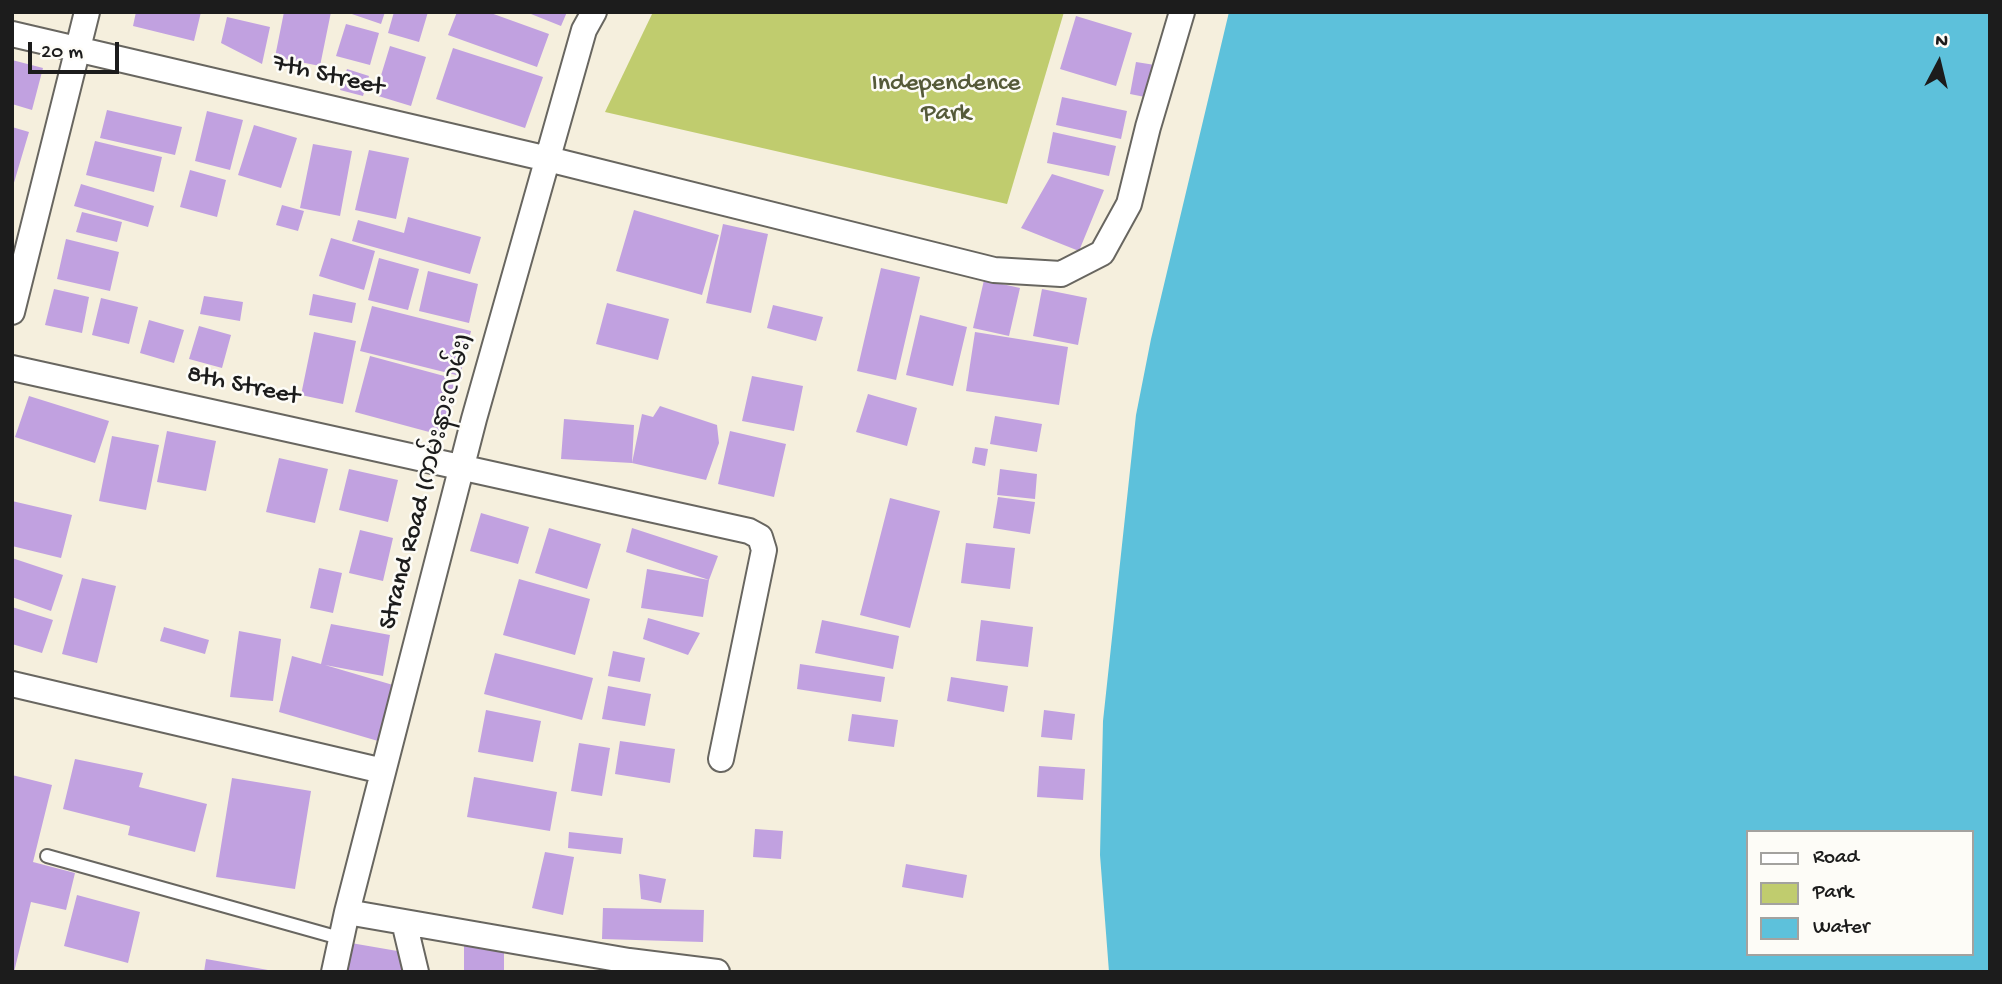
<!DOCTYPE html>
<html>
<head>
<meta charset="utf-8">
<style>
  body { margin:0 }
  #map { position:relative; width:2002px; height:984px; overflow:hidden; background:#f5efdd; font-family:"Gochi Hand",sans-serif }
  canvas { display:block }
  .frame { position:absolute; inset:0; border:14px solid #1c1c1c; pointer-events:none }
  .legend { position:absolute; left:1746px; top:830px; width:228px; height:126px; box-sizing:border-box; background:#fdfcf7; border:2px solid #a3a29f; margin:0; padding:9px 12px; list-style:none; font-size:21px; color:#1c1c1c }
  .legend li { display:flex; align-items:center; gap:14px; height:35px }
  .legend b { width:35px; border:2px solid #a3a29f }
  .north { position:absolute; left:1904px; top:28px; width:70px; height:70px; -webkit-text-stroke:5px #fdfcf7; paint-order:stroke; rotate:7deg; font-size:19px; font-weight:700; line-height:28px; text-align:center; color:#1c1c1c }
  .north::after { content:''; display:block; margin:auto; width:24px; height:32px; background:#1c1c1c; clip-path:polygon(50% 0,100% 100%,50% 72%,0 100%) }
  .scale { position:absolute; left:28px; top:42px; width:91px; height:32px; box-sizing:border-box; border:4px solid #1c1c1c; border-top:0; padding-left:9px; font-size:21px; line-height:24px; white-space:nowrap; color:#1c1c1c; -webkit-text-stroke:5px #fdfcf7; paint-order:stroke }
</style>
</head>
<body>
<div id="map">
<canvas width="2002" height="984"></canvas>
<div class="frame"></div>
<ul class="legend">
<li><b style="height:9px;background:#fff"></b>Road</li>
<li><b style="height:19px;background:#c0cc6e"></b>Park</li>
<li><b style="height:19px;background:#5dc1db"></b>Water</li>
</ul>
<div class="north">N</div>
<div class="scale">20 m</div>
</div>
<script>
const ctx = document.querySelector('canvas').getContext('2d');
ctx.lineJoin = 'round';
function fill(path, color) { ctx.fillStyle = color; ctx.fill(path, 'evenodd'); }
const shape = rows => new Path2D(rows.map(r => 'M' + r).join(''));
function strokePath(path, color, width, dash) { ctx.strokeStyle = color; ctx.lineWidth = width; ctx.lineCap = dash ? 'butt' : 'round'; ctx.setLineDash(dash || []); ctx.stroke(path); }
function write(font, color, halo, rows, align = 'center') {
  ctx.font = font + ' "Gochi Hand","Noto Sans Myanmar",sans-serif'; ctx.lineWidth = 5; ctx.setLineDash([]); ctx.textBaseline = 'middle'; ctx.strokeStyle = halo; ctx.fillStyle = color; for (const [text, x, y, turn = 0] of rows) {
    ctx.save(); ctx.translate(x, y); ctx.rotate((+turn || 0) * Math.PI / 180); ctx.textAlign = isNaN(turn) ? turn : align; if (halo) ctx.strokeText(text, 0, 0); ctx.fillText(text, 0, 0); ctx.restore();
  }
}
const green = shape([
  [653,12,1064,12,1007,204,605,112]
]);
const water = shape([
  [1229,12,1990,12,1990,972,1109,972,1100,855,1103,721,1136,415,1151,339],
  [1748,832,1972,832,1972,954,1748,954]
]);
const building = shape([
  [136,12,201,12,194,41,133,26],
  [284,12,331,12,320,66,275,57],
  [346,12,385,12,381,24],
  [394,12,428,12,419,42,388,33],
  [457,12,488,12,549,34,537,67,448,35],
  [526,12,567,12,561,26],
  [1076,16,1132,33,1116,86,1060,69],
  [227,17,270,27,262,64,221,43],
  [346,24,379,33,370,65,336,56],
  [390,46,426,57,411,106,375,95],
  [453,48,543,77,525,128,436,99],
  [12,60,43,68,32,110,12,104],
  [1136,62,1155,65,1150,98,1130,94],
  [347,69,369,76,363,96,340,90],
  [1062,97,1127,111,1121,139,1056,125],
  [107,110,182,127,175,155,100,138],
  [207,111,243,120,230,170,195,161],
  [254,125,297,138,281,188,238,175],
  [12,127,29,132,13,186,12,186],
  [1053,132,1116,146,1109,176,1047,163],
  [95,141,162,157,154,192,86,175],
  [313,144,352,151,340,216,300,208],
  [369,150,409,158,396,219,355,210],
  [190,170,226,180,217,217,180,207],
  [1052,174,1104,190,1079,251,1021,228],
  [81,184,154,206,148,227,74,206],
  [282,205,304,211,298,231,276,225],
  [634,210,719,235,702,295,616,271],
  [82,212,122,222,117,242,76,232],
  [408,217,481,237,470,274,352,241,358,220,404,233],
  [723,224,768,234,751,313,706,303],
  [331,238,375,251,364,290,319,276],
  [66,239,119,252,110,291,57,279],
  [379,258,419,269,408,310,368,300],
  [881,268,920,277,896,380,857,371],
  [428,271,478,284,469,323,419,311],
  [984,280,1020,288,1009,336,973,328],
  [54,289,89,297,82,333,45,325],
  [1042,289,1087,298,1078,345,1033,336],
  [313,294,356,303,352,323,309,315],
  [204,296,243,302,240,321,200,314],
  [101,298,138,307,129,344,92,335],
  [607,303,669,319,658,360,596,344],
  [773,305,823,317,816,341,767,328],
  [372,306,471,331,460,376,360,351],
  [920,315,967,327,953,386,906,375],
  [149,320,184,330,174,363,140,353],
  [199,326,231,335,222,368,189,359],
  [314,332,356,341,343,404,301,395],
  [975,332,1068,347,1059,405,966,391],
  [370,356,459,380,444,436,355,412],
  [752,376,803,386,794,431,742,421],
  [868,394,917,408,907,446,856,432],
  [29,396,109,421,95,463,15,437],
  [660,406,717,425,719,443,706,480,632,463,642,414,653,417],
  [995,416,1042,424,1037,452,990,444],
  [564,419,634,425,632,463,561,459],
  [167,431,216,441,206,491,157,482],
  [730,431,786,444,774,497,718,484],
  [112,436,159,445,146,510,99,501],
  [975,447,988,449,985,466,972,463],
  [279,458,328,469,315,523,266,512],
  [349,469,398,480,388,522,339,510],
  [1000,469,1037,474,1035,499,997,495],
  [998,497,1035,502,1030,534,993,528],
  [890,498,940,511,910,628,860,615],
  [12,501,72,515,61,558,12,546],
  [481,513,529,527,518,564,470,551],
  [549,528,601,544,587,589,535,573],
  [632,528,718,556,709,580,703,617,641,608,647,569,709,580,626,552],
  [360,530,393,538,383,581,349,573],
  [966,543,1015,548,1010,589,961,583],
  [12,558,63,575,51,611,12,597],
  [319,568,342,573,333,613,310,608],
  [82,578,116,586,97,663,62,654],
  [519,579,590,599,575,655,503,635],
  [12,607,53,620,42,653,12,644],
  [648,618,700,633,688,655,643,639],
  [822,620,899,636,893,669,815,653],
  [981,620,1033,627,1028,667,976,661],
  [331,624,390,635,383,676,325,665,393,685,378,741,279,712,292,656,321,664],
  [164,627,209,640,205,654,160,641],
  [239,631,281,639,273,701,230,697],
  [613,651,645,658,640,682,608,676],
  [495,653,593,678,582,720,484,694],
  [800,664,885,677,881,702,797,689],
  [951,677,1008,686,1004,712,947,701],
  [608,686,651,694,645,726,602,719],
  [486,710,541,721,533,762,478,752],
  [1044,710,1075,714,1072,740,1041,737],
  [852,714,898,720,894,747,848,741],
  [620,741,675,749,670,783,615,774],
  [579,743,610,748,602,796,571,791],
  [75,759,143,773,139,787,207,804,195,852,128,835,130,826,63,809],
  [1039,766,1085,769,1083,800,1037,797],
  [12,775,52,785,33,862,75,873,66,910,31,902,14,972,12,972],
  [474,777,557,792,550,831,467,817],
  [232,778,311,791,295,889,216,877],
  [755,829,783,831,781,859,753,857],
  [569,832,623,838,621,854,568,848],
  [545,852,574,857,563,915,532,908],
  [906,864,967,875,963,898,902,887],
  [639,874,666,879,661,903,641,899],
  [77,895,140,912,128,963,64,946],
  [603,908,704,910,703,942,602,939],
  [351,943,409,953,405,972,343,972],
  [464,943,504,946,504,972,464,972],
  [206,959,268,970,267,972,204,972]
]);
const lane = shape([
  [47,856,343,939]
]);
const street = shape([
  [12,34,548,159,994,270,1061,274,1102,253,1129,204,1148,127,1182,12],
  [12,312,87,12],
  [12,368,749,531,760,537,764,550,721,759],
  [12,684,383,771],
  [347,912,629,961,717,972],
  [404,922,416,972],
  [334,972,347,912,474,419,584,30,594,12]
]);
const streetNames = [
  ["7th Street",328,77,13],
  ["8th Street",243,387,12],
  ["Strand Road (ကမ်းနားလမ်း)",428,482,-75]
];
const parkNames = [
  ["Independence",946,85],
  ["Park",946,115]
];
fill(green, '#c0cc6e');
fill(water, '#5dc1db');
fill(building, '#c1a1e0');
strokePath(lane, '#686660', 16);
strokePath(street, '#686660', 28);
strokePath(lane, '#fff', 12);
strokePath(street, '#fff', 24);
write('26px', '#1c1c1c', '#fdfcf7', streetNames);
write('26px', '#555a39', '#fdfcf7', parkNames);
</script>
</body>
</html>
